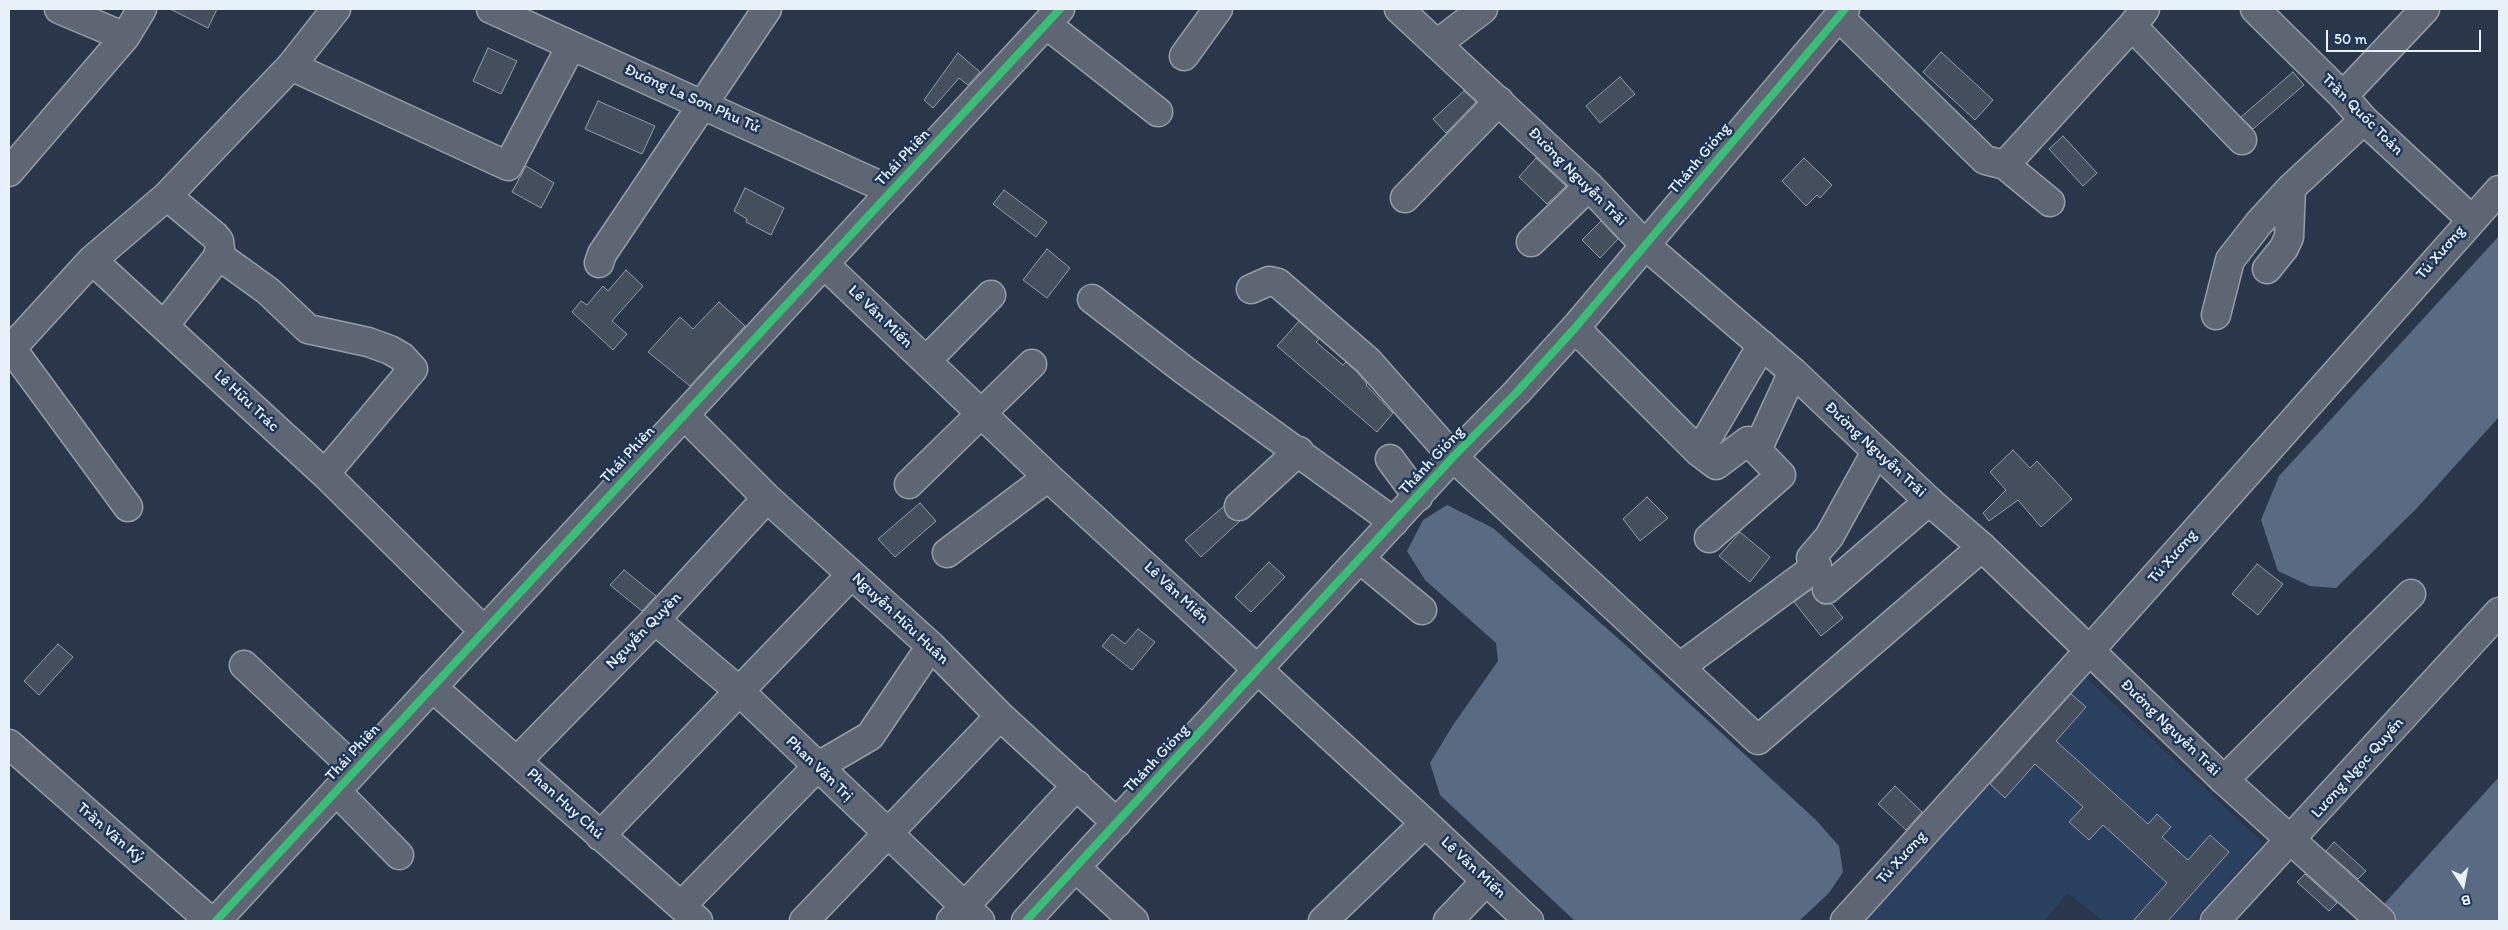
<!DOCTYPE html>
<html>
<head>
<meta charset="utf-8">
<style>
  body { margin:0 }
  #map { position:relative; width:2508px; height:930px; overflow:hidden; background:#2a374a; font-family:Itim,sans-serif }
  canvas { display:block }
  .frame { position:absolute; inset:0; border:10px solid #e8f1f8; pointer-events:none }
  .north { position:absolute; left:2438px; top:860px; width:50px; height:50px; -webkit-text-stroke:4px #1d3557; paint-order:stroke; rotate:169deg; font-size:14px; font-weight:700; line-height:20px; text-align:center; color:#e8f1f8 }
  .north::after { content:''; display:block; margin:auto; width:18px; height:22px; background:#e8f1f8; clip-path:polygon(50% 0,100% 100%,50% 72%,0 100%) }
  .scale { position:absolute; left:2326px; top:30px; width:155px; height:22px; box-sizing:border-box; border:2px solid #e8f1f8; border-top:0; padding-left:6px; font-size:15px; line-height:18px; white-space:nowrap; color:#e8f1f8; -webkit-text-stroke:4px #1d3557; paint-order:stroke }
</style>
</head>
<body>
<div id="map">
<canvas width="2508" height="930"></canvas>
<div class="frame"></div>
<div class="north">B</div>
<div class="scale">50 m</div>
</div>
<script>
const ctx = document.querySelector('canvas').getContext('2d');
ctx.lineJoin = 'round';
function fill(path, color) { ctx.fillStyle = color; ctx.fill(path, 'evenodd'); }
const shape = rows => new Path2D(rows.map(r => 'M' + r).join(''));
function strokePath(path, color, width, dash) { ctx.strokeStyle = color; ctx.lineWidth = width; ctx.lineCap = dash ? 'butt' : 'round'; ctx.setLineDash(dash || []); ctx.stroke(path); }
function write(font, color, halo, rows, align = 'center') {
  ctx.font = font + ' Itim,sans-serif'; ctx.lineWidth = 5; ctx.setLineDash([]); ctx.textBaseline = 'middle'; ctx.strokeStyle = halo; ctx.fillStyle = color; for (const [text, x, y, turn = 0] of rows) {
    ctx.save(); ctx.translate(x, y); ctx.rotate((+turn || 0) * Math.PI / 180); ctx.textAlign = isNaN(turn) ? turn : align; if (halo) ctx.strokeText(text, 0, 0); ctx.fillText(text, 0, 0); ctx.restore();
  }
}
const built = shape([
  [2080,672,2263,843,2193,921,2103,921,2068,893,2044,921,1863,921]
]);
const water = shape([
  [2499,236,2499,417,2417,508,2336,588,2310,586,2278,571,2261,520,2279,476],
  [1447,505,1493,528,1629,648,1816,820,1839,846,1843,872,1829,893,1799,921,1575,921,1440,795,1430,763,1453,725,1498,661,1496,643,1425,580,1407,551,1423,520],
  [2499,777,2499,921,2368,921,2374,915]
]);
const building = shape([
  [170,9,217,9,208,28,170,9],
  [488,48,517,61,501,94,473,81,488,48],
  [1941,52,1993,100,1975,120,1923,72,1941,52],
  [958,53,980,72,968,85,959,78,933,108,924,100,958,53],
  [2293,72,2304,85,2253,129,2241,117,2293,72],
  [1620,77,1635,94,1600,123,1586,106,1620,77],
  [1464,91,1476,102,1446,133,1433,119,1464,91],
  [598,101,655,126,642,154,585,129,598,101],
  [2063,136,2097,173,2083,186,2049,149,2063,136],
  [1536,158,1566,186,1547,204,1519,177,1536,158],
  [1804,158,1832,185,1820,198,1817,195,1806,206,1782,181,1804,158],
  [526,166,554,183,541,208,512,192,526,166],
  [745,188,784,208,771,235,746,222,747,219,734,211,745,188],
  [1004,190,1047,222,1036,237,993,204,1004,190],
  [1601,221,1618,239,1600,258,1582,240,1601,221],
  [1047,249,1070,268,1047,298,1023,280,1047,249],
  [626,270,643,286,612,321,627,334,613,350,572,312,581,301,587,305,603,286,608,291,626,270],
  [719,302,745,326,690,386,648,352,680,317,693,329,719,302],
  [1299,321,1319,339,1316,342,1343,365,1346,362,1357,372,1367,384,1366,385,1393,413,1377,432,1277,346,1299,321],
  [2013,450,2030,468,2037,461,2072,499,2041,527,2018,500,1989,521,1983,513,2006,490,1990,472,2013,450],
  [1647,497,1668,518,1640,541,1623,519,1647,497],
  [920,503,936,521,895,557,878,539,920,503],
  [1224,506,1228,517,1240,521,1201,557,1185,540,1224,506],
  [1740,532,1770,557,1750,582,1719,556,1740,532],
  [1269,562,1285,577,1251,612,1235,597,1269,562],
  [2257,564,2283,584,2258,615,2232,594,2257,564],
  [624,570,656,596,642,611,610,585,624,570],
  [1812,589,1816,600,1822,604,1832,604,1843,618,1821,636,1794,602,1812,589],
  [1138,629,1155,642,1132,670,1102,646,1112,634,1125,644,1138,629],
  [58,644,73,657,39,695,24,681,58,644],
  [2071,694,2086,707,2056,741,2148,824,2157,814,2171,827,2162,837,2188,860,2210,835,2229,852,2168,921,2133,921,2167,883,2103,825,2089,840,2069,822,2083,807,2035,764,2005,798,1990,784,2071,694],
  [1895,786,1922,812,1906,830,1878,804,1895,786],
  [2334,842,2366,871,2358,879,2326,851,2334,842],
  [2305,874,2337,903,2329,911,2297,882,2305,874]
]);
const minor = shape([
  [59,9,125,37],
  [491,9,892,191],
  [2255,9,2343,96,2364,120,2471,219],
  [1838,16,1985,160,2005,165,2050,202],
  [1046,24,1158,112],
  [2132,26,2242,140],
  [1437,44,1483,9],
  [1184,56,1218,9],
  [291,66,508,166,571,46],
  [2343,96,2425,9],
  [2005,165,2132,26,2145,9],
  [9,172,125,37,142,9],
  [1405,198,1499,101],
  [1531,242,1589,186],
  [218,255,268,291,308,329,368,342,390,350,402,357,413,369,325,474],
  [92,260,325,474,484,631],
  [599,263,602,254,767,9],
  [824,264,1048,477,1425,823,1529,921],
  [2267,269,2284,248,2289,237,2291,188],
  [1251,289,1269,281,1278,283,1368,361,1453,457,1758,740,1982,547],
  [1092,299,1184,370,1394,522],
  [2216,315,2230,260,2259,223,2291,188,2364,120],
  [164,326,217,258,220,249,219,241,215,236,167,196],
  [1575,328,1699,452,1716,465,1748,441,1781,475,1709,538],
  [9,345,128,507],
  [9,351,92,260,167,196,291,66,336,9],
  [926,361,991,295],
  [684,415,767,498,931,646,1000,716,1117,823],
  [1757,450,1793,372],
  [1699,452,1762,345],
  [1390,459,1418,497],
  [909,484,1032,364],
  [1239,506,1299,451],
  [947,553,1048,477],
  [1360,559,1422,610],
  [1827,589,1929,501],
  [655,620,738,690,980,921],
  [244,665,356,770],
  [1680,667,1817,566,1811,558,1829,537,1876,452],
  [432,687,698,921],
  [9,744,210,921],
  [517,761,655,620,767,498],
  [2224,780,2411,594],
  [336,791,399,855],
  [600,836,851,575],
  [1076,868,1134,921],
  [681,906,817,767,870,736,931,646],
  [216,921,1060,9],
  [804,921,1000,716],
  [951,921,1077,785],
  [1026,921,1453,457,1517,392,1575,328,1845,9],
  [1323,921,1425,823],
  [1448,921,1486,881],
  [1845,921,2089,651,2499,190],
  [2215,921,2499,612]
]);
const major = shape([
  [1399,9,1589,186,1645,245,1793,372,1929,501,1982,547,2224,780,2381,921]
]);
const cycleway = shape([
  [216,921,1060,9],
  [1026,921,1453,457,1517,392,1575,328,1845,9]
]);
const streetNames = [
  ["Đường La Sơn Phu Tử",692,99,24],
  ["Trần Quốc Toản",2362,115,45],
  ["Thái Phiên",903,158,-47],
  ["Thánh Gióng",1700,159,-50],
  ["Đường Nguyễn Trãi",1577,177,45],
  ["Tú Xương",2441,253,-49],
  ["Lê Văn Miến",880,317,44],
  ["Lê Hữu Trác",246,401,43],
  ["Đường Nguyễn Trãi",1875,450,43],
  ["Thái Phiên",628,455,-47],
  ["Thánh Gióng",1432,461,-47],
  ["Tú Xương",2173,557,-49],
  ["Lê Văn Miến",1176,593,43],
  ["Nguyễn Hữu Huân",900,619,43],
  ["Nguyễn Quyền",644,631,-46],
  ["Đường Nguyễn Trãi",2170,728,44],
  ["Thái Phiên",353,753,-47],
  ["Thánh Gióng",1157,759,-47],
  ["Lương Ngọc Quyến",2358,768,-48],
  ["Phan Văn Trị",819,769,44],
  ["Phan Huy Chú",565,804,42],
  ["Trần Văn Kỷ",110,833,41],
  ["Tú Xương",1902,858,-48],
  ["Lê Văn Miến",1473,868,43]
];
fill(built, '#2a405f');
fill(water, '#586b83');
fill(building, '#444e5c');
strokePath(building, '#959da7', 1);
strokePath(minor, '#959da7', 31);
strokePath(major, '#959da7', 31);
strokePath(minor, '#5d6672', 28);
strokePath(major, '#5d6672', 28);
strokePath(cycleway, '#3abd76', 8);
write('16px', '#e8f1f8', '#1d3557', streetNames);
</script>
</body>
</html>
